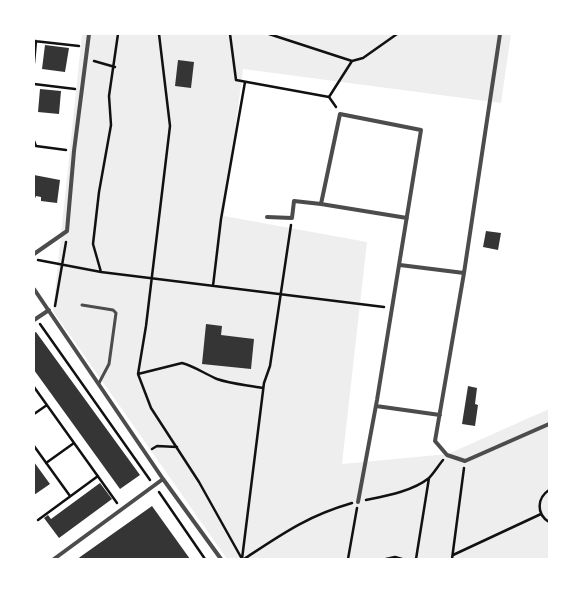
<!DOCTYPE html>
<style>
body{margin:0}
#map{position:relative;width:583px;height:593px;overflow:hidden;background:#fff;font-family:"Golos Text",sans-serif}
canvas{display:block}
.frame{position:absolute;inset:0;border:35px solid #fff;pointer-events:none}
</style>
<div id="map">
<canvas width="583" height="593"></canvas>
<div class="frame"></div>
</div>
<script>
const c = document.querySelector('canvas').getContext('2d');
c.lineJoin = 'round';
function paint(path, color) { c.fillStyle = color; c.fill(path, 'evenodd'); }
function trace(path, color, width, dash) { c.strokeStyle = color; c.lineWidth = width; c.lineCap = dash ? 'butt' : 'round'; c.setLineDash(dash || []); c.stroke(path); }
const green = new Path2D(`
 M 82,34 L 511,34 L 501,103 L 243,69 L 224,216 L 367,242 L 342,464 L 448,454 L 549,409 L 549,559 L 227,559 L 53,311 Z`);
const building = new Path2D(`
 M 45,45 L 69,48 L 65,72 L 42,69 Z
 M 178,60 L 194,62 L 191,88 L 175,86 Z
 M 40,89 L 61,91 L 59,114 L 38,112 Z
 M 34,175 L 60,180 L 57,203 L 41,201 L 41,197 L 36,196 L 34,201 Z
 M 486,231 L 501,233 L 498,250 L 483,247 Z
 M 206,324 L 222,326 L 221,335 L 254,339 L 251,369 L 202,364 Z
 M 36,332 L 140,475 L 120,489 L 34,370 L 34,333 Z
 M 468,386 L 477,388 L 475,404 L 478,405 L 475,426 L 462,424 Z
 M 34,462 L 50,484 L 34,495 Z
 M 100,483 L 112,499 L 59,538 L 44,518 L 48,515 L 51,519 Z
 M 152,506 L 190,559 L 78,559 L 80,557 Z`);
const path = new Path2D(`
 M 159,34 L 170,126 L 146,326 L 138,374 L 151,408 L 199,482 L 242,559
 M 230,34 L 236,80 L 329,97 L 336,107
 M 269,34 L 352,61 L 363,58 L 397,34
 M 34,41 L 79,46
 M 94,61 L 115,67
 M 34,63 L 36,41
 M 34,84 L 75,89
 M 329,97 L 352,61
 M 34,141 L 36,146 L 66,150
 M 38,260 L 101,272 L 384,307
 M 101,272 L 93,244 L 99,192 L 111,125 L 109,96 L 118,34
 M 213,286 L 221,219 L 245,82
 M 55,306 L 66,242
 M 40,324 L 150,480
 M 138,374 L 182,363 C 194,366 205,374 217,379 C 231,384 248,385 263,388
 M 34,387 L 117,503
 M 34,414 L 47,405
 M 34,446 L 70,496
 M 152,449 L 157,446 L 177,447
 M 46,463 L 74,443
 M 549,490 C 537,498 536,514 549,522
 M 159,492 L 205,559
 M 366,500 C 386,496 413,491 429,478 C 434,473 438,466 443,460
 M 38,520 L 98,476
 M 453,555 L 541,514
 M 242,559 L 264,383 L 270,366 L 291,225
 M 244,559 C 282,534 307,516 352,503
 M 348,559 L 357,508
 M 386,559 L 395,557 L 402,559
 M 416,559 L 429,478
 M 452,559 L 464,468`);
const service = new Path2D(`
 M 82,305 L 113,310 L 116,313 L 109,364 L 99,383`);
const minor = new Path2D(`
 M 500,34 L 464,273 L 435,441 L 447,455 L 465,461 L 549,424
 M 267,217 L 292,218 L 294,201 L 321,204
 M 34,254 L 67,231 L 74,151 L 89,34
 M 400,265 L 464,273
 M 34,289 L 163,479 L 221,559
 M 34,320 L 49,310
 M 376,406 L 440,415
 M 358,502 L 377,400 L 421,130 L 340,114 L 321,204 L 407,218
 M 54,559 L 163,479`);
paint(green, '#eee');
paint(building, '#353535');
trace(path, '#111', 2.5);
trace(service, '#4c4c4c', 3);
trace(minor, '#4c4c4c', 4);
</script>
